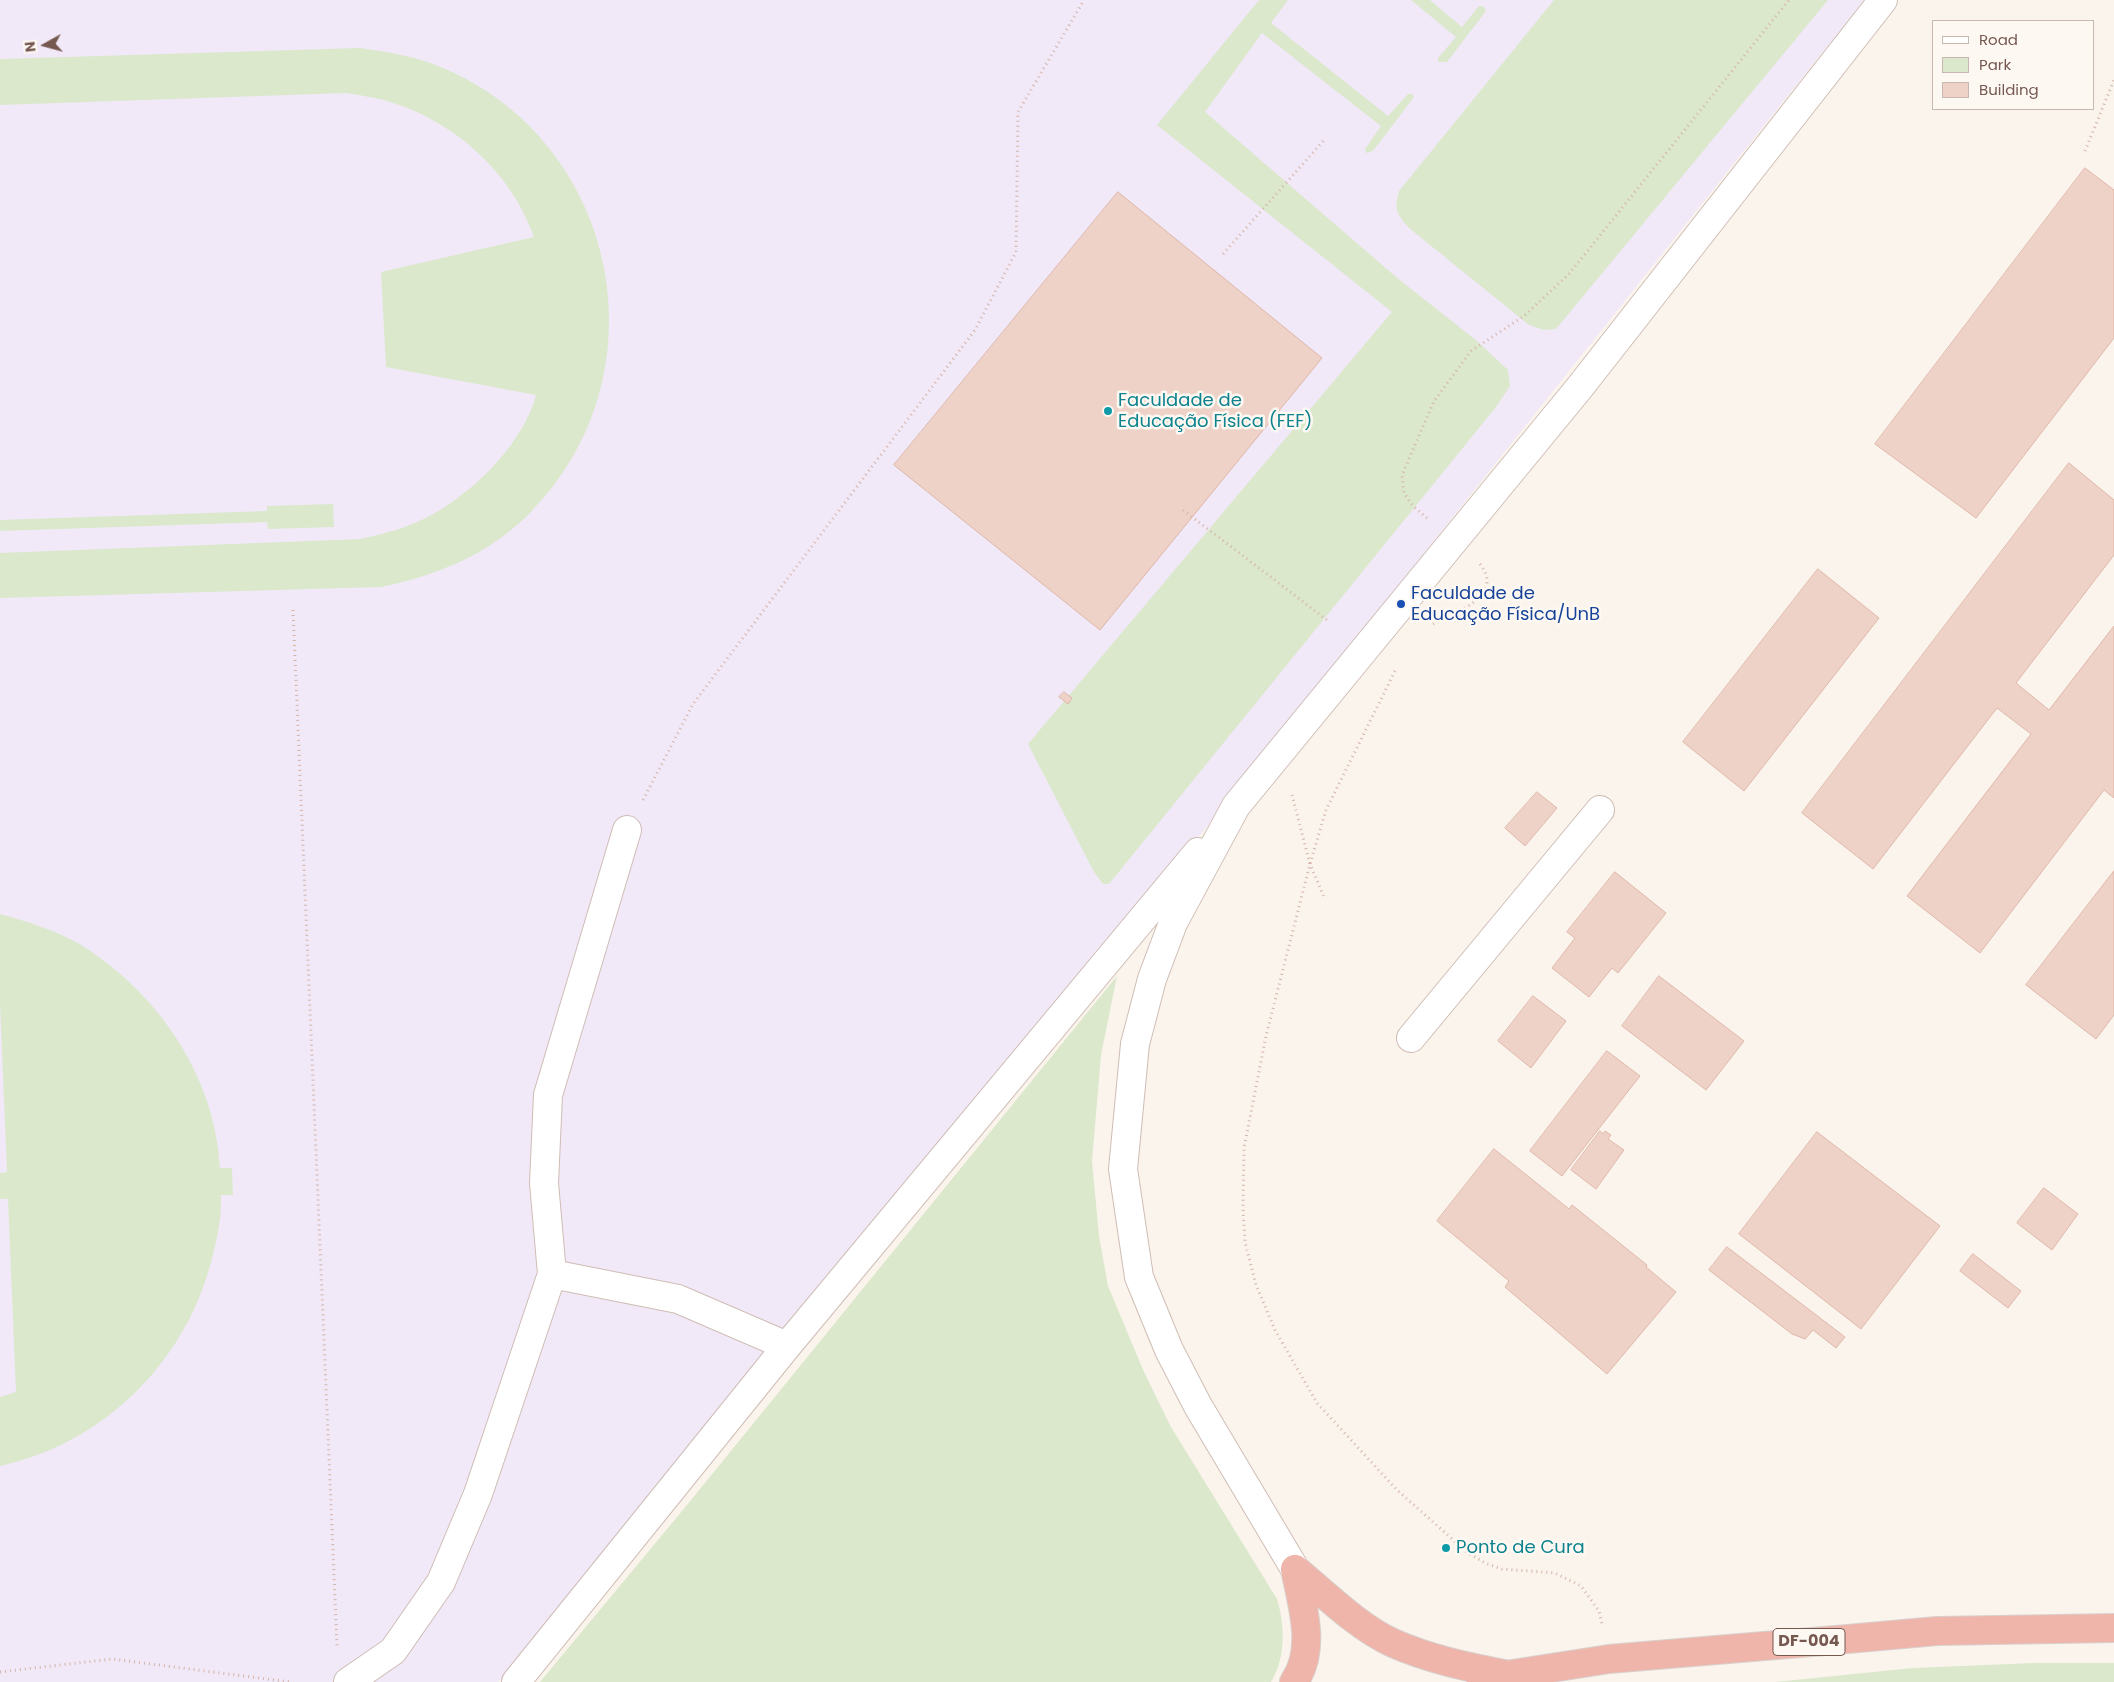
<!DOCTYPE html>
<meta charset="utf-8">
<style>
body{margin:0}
#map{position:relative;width:2114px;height:1682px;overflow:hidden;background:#fbf4ed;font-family:Poppins,sans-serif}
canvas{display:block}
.legend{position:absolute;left:1932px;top:20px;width:162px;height:90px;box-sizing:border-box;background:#fef8f3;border:1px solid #c7b8b2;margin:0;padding:6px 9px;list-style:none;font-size:15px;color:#755951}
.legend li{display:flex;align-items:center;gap:10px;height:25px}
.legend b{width:25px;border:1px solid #c7b8b2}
.north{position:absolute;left:20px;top:20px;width:50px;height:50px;-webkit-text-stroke:4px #fef8f3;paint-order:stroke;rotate:263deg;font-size:14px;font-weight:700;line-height:20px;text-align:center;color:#755951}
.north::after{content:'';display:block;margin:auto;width:18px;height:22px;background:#755951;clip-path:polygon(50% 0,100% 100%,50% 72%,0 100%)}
</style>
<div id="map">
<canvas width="2114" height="1682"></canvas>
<ul class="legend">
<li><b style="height:6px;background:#fff"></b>Road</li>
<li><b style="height:14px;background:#dbe8cc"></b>Park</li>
<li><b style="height:14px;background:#eed2c7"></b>Building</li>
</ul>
<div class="north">N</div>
</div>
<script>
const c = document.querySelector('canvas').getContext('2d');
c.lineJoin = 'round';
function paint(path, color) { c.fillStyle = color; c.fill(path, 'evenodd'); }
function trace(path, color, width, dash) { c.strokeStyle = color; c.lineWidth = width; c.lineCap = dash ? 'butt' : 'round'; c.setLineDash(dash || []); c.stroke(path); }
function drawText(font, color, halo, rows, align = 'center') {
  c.font = font + ' Poppins,sans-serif'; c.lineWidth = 5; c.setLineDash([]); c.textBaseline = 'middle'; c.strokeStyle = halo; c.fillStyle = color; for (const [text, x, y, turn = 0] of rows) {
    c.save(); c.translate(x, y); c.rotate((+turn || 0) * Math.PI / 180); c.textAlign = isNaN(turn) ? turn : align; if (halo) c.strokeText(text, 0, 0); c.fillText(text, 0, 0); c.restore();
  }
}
const education = new Path2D(`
 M 0,0 L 1864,0 L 658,1517 L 498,1682 L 0,1682 Z`);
const green = new Path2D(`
 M 1259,0 L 1288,0 L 1271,23 L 1388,116 L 1408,94 L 1412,94 L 1414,97 L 1373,151 L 1366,153 L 1365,149 L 1381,126 L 1262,33 L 1205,112 L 1396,277 L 1477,341 L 1508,370 L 1510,386 L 1496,407 L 1109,884 L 1103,884 L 1094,872 L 1028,744 L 1392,312 L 1157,125 Z
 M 1411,0 L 1430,0 L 1462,27 L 1479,6 L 1483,6 L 1486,11 L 1447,62 L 1438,62 L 1438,58 L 1456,37 Z
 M 1554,0 L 1828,0 L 1556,329 L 1544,330 L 1529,325 L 1409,228 C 1396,213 1394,210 1399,191 Z
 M 360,48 C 387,52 415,56 441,67 C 621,142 667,378 528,515 C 486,556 437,575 381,587 L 0,598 L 0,553 L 361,539 C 386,533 411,527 433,514 C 475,491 524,442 536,395 L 386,367 L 381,272 L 534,237 C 511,171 452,119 384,100 C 372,97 359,95 346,93 L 0,105 L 0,59 Z
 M 333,504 L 334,527 L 268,529 L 267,522 L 0,531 L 0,520 L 267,511 L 267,506 Z
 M 0,914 C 28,922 56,930 81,945 C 158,993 215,1076 220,1168 L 232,1168 L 233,1195 L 221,1195 C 222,1219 216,1244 210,1266 C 182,1366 101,1444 0,1466 L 0,1397 L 16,1392 L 8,1199 L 0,1199 L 0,1173 L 7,1172 L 0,1003 Z
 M 1117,976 L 1101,1055 L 1092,1161 L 1099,1236 L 1108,1286 L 1144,1372 L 1171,1427 L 1277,1599 C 1285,1625 1286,1658 1271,1682 L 540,1682 L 687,1505 Z
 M 2034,1663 L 2114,1663 L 2114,1682 L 1775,1682 L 1913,1668 Z`);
const building = new Path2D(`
 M 2085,168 L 2114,190 L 2114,338 L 1976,518 L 1875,444 Z
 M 1118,192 L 1322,358 L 1100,630 L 894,465 Z
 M 2069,463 L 2114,500 L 2114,555 L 2016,683 L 2049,710 L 2114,626 L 2114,798 L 2104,790 L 1980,953 L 1907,896 L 2031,734 L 1997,708 L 1873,869 L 1802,813 Z
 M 1818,569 L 1879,618 L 1744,791 L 1683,742 Z
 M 1064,692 L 1072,698 L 1068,704 L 1059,697 Z
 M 1537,792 L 1557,808 L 1525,846 L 1505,828 Z
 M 2114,871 L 2114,1015 L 2096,1039 L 2026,985 Z
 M 1615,872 L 1666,913 L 1618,973 L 1612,968 L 1589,997 L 1552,968 L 1575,938 L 1567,932 Z
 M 1659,976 L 1744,1041 L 1706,1090 L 1622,1026 Z
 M 1533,996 L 1566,1021 L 1531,1068 L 1498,1041 Z
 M 1607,1051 L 1640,1076 L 1562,1176 L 1530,1151 Z
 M 1600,1131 L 1603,1134 L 1605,1131 L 1611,1135 L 1608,1139 L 1624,1150 L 1596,1189 L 1571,1170 Z
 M 1817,1132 L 1940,1226 L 1861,1329 L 1739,1234 Z
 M 1494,1149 L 1569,1209 L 1572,1205 L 1647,1265 L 1646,1267 L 1676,1292 L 1607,1374 L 1505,1287 L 1509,1281 L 1437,1221 Z
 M 2044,1188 L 2078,1214 L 2052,1250 L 2017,1223 Z
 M 1727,1247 L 1845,1337 L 1836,1348 L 1813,1330 L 1805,1339 L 1792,1334 L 1709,1270 Z
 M 1973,1254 L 2021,1291 L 2008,1308 L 1960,1271 Z`);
const path = new Path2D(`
 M 2085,151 L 2114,80
 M 1223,254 L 1325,139
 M 1183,510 L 1327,620
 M 1427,518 L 1413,506 L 1404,493 L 1402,475 L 1434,401 L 1471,351 L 1524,316 L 1569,274 L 1789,0
 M 293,610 L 337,1646
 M 1433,624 C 1453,612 1506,598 1480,564
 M 1395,671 L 1326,810 L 1310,864 L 1266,1036 L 1244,1148 L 1243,1209 L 1245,1242 L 1256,1285 L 1275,1330 L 1317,1403 L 1397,1490 L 1468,1553 L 1485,1563 L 1502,1569 L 1555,1573 L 1581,1586 L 1599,1611 L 1602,1624
 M 1292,795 L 1310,864 L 1324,897
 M 643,800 L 693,704 L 975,330 L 1016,252 L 1018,112 L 1084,0
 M 0,1672 L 112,1659 L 290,1682`);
const minor = new Path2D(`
 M 1411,1038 L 1600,810
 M 552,1274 L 544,1183 L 548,1095 L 627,830
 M 1295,1569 L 1198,1406 L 1169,1350 L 1139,1277 L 1123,1169 L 1135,1044 L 1152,979 L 1173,923 L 1236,806 L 1580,387 L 1883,0
 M 348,1682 L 393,1651 L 441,1582 L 478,1494 L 552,1274 L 678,1299 L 787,1346
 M 516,1682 L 787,1346 L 1198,852`);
const highway = new Path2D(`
 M 1295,1569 C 1325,1594 1358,1627 1393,1643 C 1429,1659 1467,1667 1504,1674
 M 1294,1682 C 1317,1649 1302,1605 1295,1569
 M 1481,1682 L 1506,1675 L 1609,1659 L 1836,1640 L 1937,1631 L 2114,1628`);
const markers = [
 [1108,411,5,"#0f9aa8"],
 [1401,604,5,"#1a4fb4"],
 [1446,1548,5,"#0f9aa8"]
];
const shields = [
 [1809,1642,72]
];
const shieldNames = [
 ["DF-004",1809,1642]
];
const cultureNames = [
 ["Faculdade de",1118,401],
 ["Educação Física (FEF)",1118,422],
 ["Ponto de Cura",1456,1548]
];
const transitNames = [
 ["Faculdade de",1411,594],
 ["Educação Física/UnB",1411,615]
];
paint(education, '#f1e9f8');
paint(green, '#dbe8cc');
paint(building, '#eed2c7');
trace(building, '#dfb7a9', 1);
trace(minor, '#cfbdb5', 30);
trace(highway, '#d8d1ce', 30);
trace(path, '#d4b4a9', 3, [1, 4]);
trace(minor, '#fff', 28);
trace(highway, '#efb4aa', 28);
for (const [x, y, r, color] of markers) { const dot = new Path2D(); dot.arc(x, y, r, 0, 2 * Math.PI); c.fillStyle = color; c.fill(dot); trace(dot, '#fef8f3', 2); }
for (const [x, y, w] of shields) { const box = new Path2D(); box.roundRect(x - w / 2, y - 13.5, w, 27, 4); c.fillStyle = '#fef8f3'; c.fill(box); trace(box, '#755951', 1); }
drawText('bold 16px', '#755951', null, shieldNames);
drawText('18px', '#0d838f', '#fef8f3', cultureNames, 'left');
drawText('18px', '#164399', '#fef8f3', transitNames, 'left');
</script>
